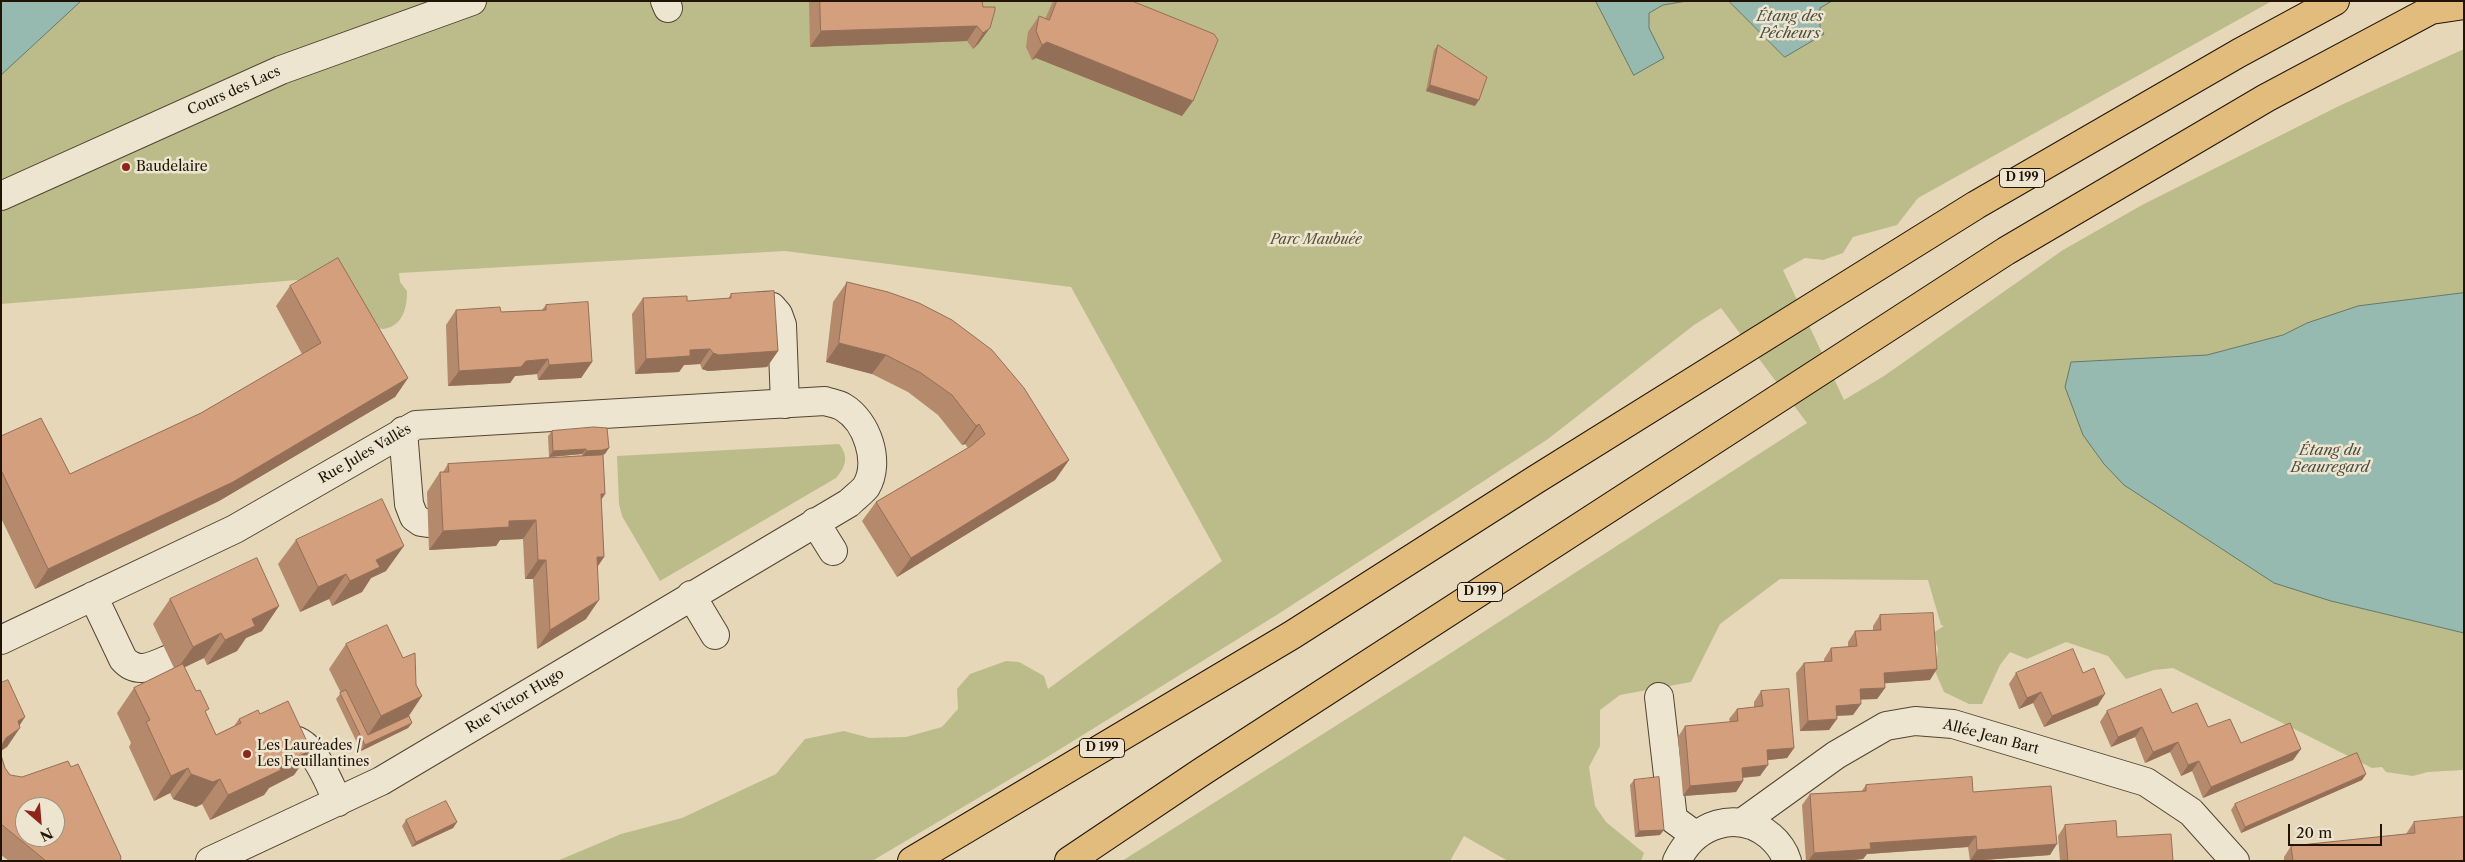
<!DOCTYPE html>
<meta charset="utf-8">
<style>
body{margin:0}
#map{position:relative;width:2465px;height:862px;overflow:hidden;background:#e5d7b8;font-family:"Libre Caslon Text",serif}
canvas{display:block}
.frame{position:absolute;inset:0;border:2px solid #211405;pointer-events:none}
.north{position:absolute;left:15px;top:797px;width:50px;height:50px;box-sizing:border-box;background:#eee5d1;border:1px solid #9c917f;border-radius:50%;rotate:153deg;font-size:14px;font-weight:700;line-height:20px;text-align:center;color:#211405}
.north::after{content:'';display:block;margin:auto;width:18px;height:22px;background:#8f2418;clip-path:polygon(50% 0,100% 100%,50% 72%,0 100%)}
.scale{position:absolute;left:2288px;top:824px;width:94px;height:22px;box-sizing:border-box;border:2px solid #211405;border-top:0;padding-left:6px;font-size:15px;line-height:18px;white-space:nowrap;color:#211405;-webkit-text-stroke:4px #eee5d1;paint-order:stroke}
</style>
<div id="map">
<canvas width="2465" height="862"></canvas>
<div class="frame"></div>
<div class="north">N</div>
<div class="scale">20 m</div>
</div>
<script>
const c = document.querySelector('canvas').getContext('2d');
c.lineJoin = 'round';
function paint(path, color) { c.fillStyle = color; c.fill(path, 'evenodd'); }
function trace(path, color, width, dash) { c.strokeStyle = color; c.lineWidth = width; c.lineCap = dash ? 'butt' : 'round'; c.setLineDash(dash || []); c.stroke(path); }
function drawText(font, color, halo, rows, align = 'center') {
  c.font = font + ' "Libre Caslon Text",serif'; c.lineWidth = 5; c.setLineDash([]); c.textBaseline = 'middle'; c.strokeStyle = halo; c.fillStyle = color; for (const [text, x, y, turn = 0] of rows) {
    c.save(); c.translate(x, y); c.rotate((+turn || 0) * Math.PI / 180); c.textAlign = isNaN(turn) ? turn : align; if (halo) c.strokeText(text, 0, 0); c.fillText(text, 0, 0); c.restore();
  }
}
const green = new Path2D(`
 M 1,1 L 2272,1 L 1918,198 L 1897,225 L 1853,237 L 1843,253 L 1823,260 L 1805,258 L 1783,270 L 1844,400 L 1884,376 L 2063,250 L 2142,205 L 2339,106 L 2464,49 L 2464,770 L 2428,772 L 2413,776 L 2386,772 L 2382,767 L 2372,768 L 2173,668 L 2154,670 L 2126,679 L 2108,656 L 2066,642 L 2027,659 L 2010,652 L 2000,665 L 1982,704 L 1969,704 L 1944,692 L 1935,671 L 1938,649 L 1933,633 L 1944,626 L 1941,625 L 1928,580 L 1780,579 L 1720,624 L 1691,682 L 1620,695 L 1600,710 L 1600,746 L 1589,767 L 1595,806 L 1606,822 L 1644,853 L 1641,861 L 1508,861 L 1464,836 L 1450,861 L 1122,861 L 1443,658 L 1807,423 L 1721,308 L 1694,325 L 1548,439 L 1453,501 L 1275,616 L 1044,759 L 872,861 L 557,861 L 621,834 L 682,818 L 776,774 L 805,739 L 844,731 L 870,738 L 906,737 L 942,727 L 958,709 L 957,689 L 970,674 L 1006,661 L 1019,662 L 1044,676 L 1048,689 L 1222,561 L 1071,287 L 785,251 L 399,273 L 400,282 L 407,291 C 407,307 404,325 384,329 C 379,329 370,326 364,325 L 335,277 L 1,304 Z
 M 839,444 C 849,456 846,467 836,478 L 660,581 L 622,516 L 619,504 L 617,456 Z`);
const water = new Path2D(`
 M 1,1 L 81,1 L 1,75 Z
 M 1596,1 L 1687,1 L 1663,5 L 1649,13 L 1649,28 L 1664,58 L 1634,75 Z
 M 1729,1 L 1832,1 L 1820,8 L 1820,27 L 1824,34 L 1785,57 Z
 M 2464,293 L 2464,633 L 2331,601 L 2274,583 L 2124,485 L 2104,464 L 2083,435 L 2065,387 L 2071,362 L 2207,355 L 2283,335 L 2307,323 L 2358,306 Z`);
const minor = new Path2D(`
 M 665,1 L 668,8
 M 1,196 L 281,70 L 472,1
 M 763,306 L 772,307 L 778,314 L 782,325 L 785,404
 M 403,431 L 409,504 L 414,517 L 421,522 L 428,523
 M 815,522 L 833,551
 M 691,595 L 715,635
 M 93,596 L 123,659 C 137,675 153,666 169,659
 M 1,640 L 235,529 L 416,425 L 825,401 C 831,403 838,404 843,407 C 867,421 881,462 866,487 C 862,492 854,498 849,503 L 381,781 L 210,861
 M 1659,697 L 1673,819 L 1695,835
 M 279,741 C 310,728 328,782 338,802
 M 1743,822 L 1836,755 L 1886,726 L 1915,721 L 1953,724 L 2146,782 L 2191,812 L 2235,861
 M 1677,861 C 1694,824 1737,809 1770,836 C 1777,842 1784,851 1787,861`);
const highway = new Path2D(`
 M 912,861 L 1292,635 L 1535,480 L 1976,205 L 2239,53 L 2335,1
 M 1069,861 L 1203,771 L 2006,251 L 2266,98 L 2431,10 L 2464,5`);
const wall = new Path2D(`
 M 809,1 L 982,1 L 983,7 L 995,10 L 979,43 L 973,49 L 967,41 L 810,47 Z
 M 1053,1 L 1132,1 L 1193,101 L 1182,116 L 1036,58 L 1032,60 L 1026,47 L 1028,32 L 1039,16 L 1045,19 Z
 M 1438,45 L 1475,106 L 1426,91 L 1434,50 Z
 M 847,282 L 1069,460 L 1055,480 L 897,577 L 862,521 L 876,502 L 968,448 L 965,444 L 962,445 L 938,415 L 908,392 L 872,374 L 826,362 L 833,302 Z
 M 290,286 L 408,378 L 395,397 L 219,501 L 35,589 L 1,518 L 1,436 L 70,474 L 201,413 L 302,354 L 276,306 Z
 M 731,294 L 778,351 L 767,367 L 708,371 L 702,369 L 700,364 L 684,365 L 679,372 L 635,374 L 632,314 L 643,298 L 687,301 L 728,299 Z
 M 546,305 L 592,362 L 581,378 L 538,380 L 537,374 L 515,376 L 510,383 L 448,386 L 446,325 L 456,310 L 501,312 L 542,310 Z
 M 552,431 L 605,454 L 601,455 L 605,494 L 601,500 L 604,557 L 598,566 L 586,619 L 537,649 L 533,579 L 525,579 L 523,539 L 500,540 L 496,546 L 429,550 L 427,492 L 440,472 L 443,472 L 448,464 L 582,456 L 582,454 L 549,457 L 548,436 Z
 M 296,540 L 386,571 L 371,578 L 362,592 L 332,606 L 329,599 L 300,612 L 278,564 Z
 M 170,599 L 279,606 L 262,631 L 246,638 L 237,651 L 207,665 L 204,658 L 184,667 L 216,735 L 234,726 L 239,719 L 260,714 L 311,750 L 294,775 L 269,788 L 264,795 L 210,820 L 202,804 L 196,807 L 173,799 L 170,793 L 154,801 L 129,747 L 131,743 L 117,713 L 134,688 L 174,668 L 153,624 Z
 M 1880,615 L 1930,680 L 1885,683 L 1885,688 L 1877,699 L 1860,699 L 1853,715 L 1837,716 L 1829,730 L 1800,731 L 1796,673 L 1804,663 L 1824,662 L 1824,659 L 1831,648 L 1848,647 L 1848,642 L 1855,631 L 1873,630 L 1873,626 Z
 M 346,644 L 403,658 L 422,696 L 409,716 L 412,723 L 408,728 L 361,751 L 336,699 L 341,693 L 329,669 Z
 M 2016,673 L 2083,673 L 2098,705 L 2044,727 L 2033,703 L 2019,709 L 2009,684 Z
 M 1761,691 L 1794,748 L 1787,758 L 1768,760 L 1760,776 L 1743,778 L 1743,781 L 1736,792 L 1683,796 L 1678,737 L 1685,726 L 1730,722 L 1729,719 L 1737,709 L 1754,707 L 1754,702 Z
 M 2107,711 L 2172,713 L 2208,727 L 2241,743 L 2301,749 L 2293,760 L 2203,798 L 2192,771 L 2181,776 L 2170,752 L 2145,763 L 2135,737 L 2111,747 L 2100,722 Z
 M 1,755 L 5,768 L 10,775 L 120,861 L 9,861 L 1,855 Z
 M 2366,774 L 2362,780 L 2241,833 L 2231,810 L 2235,804 Z
 M 1634,780 L 1660,835 L 1635,837 L 1630,785 Z
 M 1866,785 L 1973,792 L 2050,855 L 1970,861 L 1968,847 L 1867,854 L 1863,859 L 1844,861 L 1806,861 L 1802,805 L 1810,794 L 1861,792 Z
 M 406,820 L 457,822 L 453,828 L 412,847 L 402,826 Z
 M 2414,822 L 2464,861 L 2284,861 L 2284,857 L 2291,846 L 2406,834 Z
 M 2065,825 L 2117,837 L 2173,861 L 2060,861 L 2058,836 Z`);
const shadedWall = new Path2D(`
 M 977,26 L 967,41 L 810,47 L 821,31 Z
 M 990,28 L 979,43 L 973,49 L 983,33 Z
 M 1047,42 L 1193,101 L 1182,116 L 1036,58 L 1032,60 L 1042,45 Z
 M 1430,85 L 1479,100 L 1475,106 L 1426,91 Z
 M 839,343 L 886,355 L 872,374 L 826,362 Z
 M 710,349 L 700,364 L 684,365 L 679,372 L 635,374 L 646,359 L 690,350 Z
 M 778,351 L 767,367 L 708,371 L 702,369 L 713,353 Z
 M 548,359 L 537,374 L 515,376 L 510,383 L 448,386 L 459,371 L 526,361 Z
 M 592,362 L 581,378 L 538,380 L 549,365 Z
 M 408,378 L 395,397 L 219,501 L 35,589 L 48,569 Z
 M 979,424 L 965,444 L 962,445 L 976,426 Z
 M 609,448 L 605,454 L 600,456 L 582,457 L 586,451 Z
 M 586,449 L 582,454 L 549,457 L 553,451 Z
 M 1069,460 L 1055,480 L 897,577 L 911,558 Z
 M 601,494 L 605,494 L 592,514 Z
 M 536,520 L 523,539 L 500,540 L 496,546 L 429,550 L 443,531 L 509,521 Z
 M 404,546 L 386,571 L 371,578 L 362,592 L 332,606 L 350,581 L 376,560 Z
 M 597,557 L 604,557 L 591,576 Z
 M 538,560 L 546,560 L 533,579 L 525,579 Z
 M 346,574 L 329,599 L 300,612 L 318,587 Z
 M 599,600 L 586,619 L 537,649 L 550,630 Z
 M 279,606 L 262,631 L 246,638 L 237,651 L 207,665 L 225,640 L 252,619 Z
 M 221,633 L 204,658 L 175,672 L 193,647 Z
 M 1937,669 L 1930,680 L 1876,684 L 1884,673 Z
 M 1885,688 L 1877,699 L 1852,700 L 1860,689 Z
 M 2041,692 L 2033,703 L 2019,709 L 2027,698 Z
 M 2105,694 L 2098,705 L 2044,727 L 2052,716 Z
 M 422,696 L 405,721 L 364,741 L 381,716 Z
 M 1861,704 L 1853,715 L 1828,716 L 1836,706 Z
 M 25,717 L 16,731 L 20,728 L 7,747 L 1,751 L 1,745 L 18,721 Z
 M 1837,719 L 1829,730 L 1800,731 L 1808,721 Z
 M 412,723 L 408,728 L 361,751 L 365,745 Z
 M 2142,727 L 2135,737 L 2111,747 L 2118,737 Z
 M 2178,742 L 2170,752 L 2145,763 L 2153,752 Z
 M 1794,748 L 1787,758 L 1760,761 L 1767,750 Z
 M 2301,749 L 2293,760 L 2203,798 L 2211,787 Z
 M 311,750 L 294,775 L 269,788 L 264,795 L 210,820 L 228,795 L 279,766 Z
 M 2199,761 L 2192,771 L 2181,776 L 2188,765 Z
 M 1768,765 L 1760,776 L 1735,778 L 1742,768 Z
 M 188,768 L 170,793 L 154,801 L 171,776 Z
 M 191,774 L 220,779 L 202,804 L 196,807 L 173,799 Z
 M 2366,774 L 2362,780 L 2241,833 L 2245,827 Z
 M 1743,781 L 1736,792 L 1683,796 L 1690,786 Z
 M 457,822 L 453,828 L 412,847 L 416,842 Z
 M 1664,830 L 1660,835 L 1635,837 L 1639,831 Z
 M 1976,836 L 1968,847 L 1867,854 L 1863,859 L 1844,861 L 1808,861 L 1814,853 L 1870,843 Z
 M 2057,844 L 2050,855 L 1970,861 L 1977,850 Z`);
const building = new Path2D(`
 M 820,1 L 982,1 L 983,7 L 995,7 L 995,10 L 990,28 L 983,33 L 977,26 L 821,31 Z
 M 1057,1 L 1132,1 L 1214,34 L 1218,40 L 1193,101 L 1047,42 L 1042,45 L 1036,31 L 1039,16 L 1049,20 Z
 M 1438,45 L 1487,77 L 1479,100 L 1430,85 Z
 M 338,258 L 408,378 L 233,482 L 48,569 L 1,470 L 1,436 L 41,418 L 70,474 L 201,413 L 321,343 L 290,286 Z
 M 847,282 L 888,292 L 919,303 L 952,320 L 992,350 L 1024,388 L 1069,460 L 911,558 L 876,502 L 971,446 L 985,434 L 979,424 L 976,426 L 952,395 L 921,373 L 886,355 L 839,343 Z
 M 774,291 L 778,351 L 719,355 L 713,353 L 710,349 L 690,350 L 690,356 L 646,359 L 643,298 L 687,296 L 687,301 L 731,298 L 731,294 Z
 M 588,302 L 592,362 L 549,365 L 548,359 L 526,361 L 521,367 L 459,371 L 456,310 L 500,307 L 501,312 L 546,310 L 546,305 Z
 M 594,427 L 607,428 L 609,448 L 603,450 L 586,451 L 586,449 L 553,451 L 552,431 Z
 M 603,455 L 605,494 L 601,494 L 604,557 L 597,557 L 599,600 L 550,630 L 546,560 L 538,560 L 536,520 L 509,521 L 509,527 L 443,531 L 440,472 L 449,472 L 448,464 Z
 M 382,499 L 404,546 L 376,560 L 380,567 L 350,581 L 346,574 L 318,587 L 296,540 Z
 M 257,558 L 279,606 L 252,619 L 255,626 L 225,640 L 221,633 L 193,647 L 170,599 Z
 M 1933,613 L 1937,669 L 1884,673 L 1885,688 L 1860,689 L 1861,704 L 1836,706 L 1837,719 L 1808,721 L 1804,663 L 1832,661 L 1831,648 L 1857,646 L 1855,631 L 1881,630 L 1880,615 Z
 M 387,625 L 403,658 L 415,653 L 416,685 L 422,696 L 381,716 L 346,644 Z
 M 2073,649 L 2083,673 L 2094,668 L 2105,694 L 2052,716 L 2041,692 L 2027,698 L 2016,673 Z
 M 183,664 L 196,691 L 200,690 L 209,709 L 205,711 L 216,735 L 241,723 L 239,719 L 258,710 L 260,714 L 288,701 L 311,750 L 279,766 L 281,770 L 228,795 L 220,779 L 213,782 L 191,774 L 188,768 L 171,776 L 146,722 L 150,720 L 134,688 Z
 M 8,680 L 25,717 L 18,721 L 20,728 L 6,738 L 3,743 L 1,751 L 1,683 Z
 M 1789,689 L 1794,748 L 1767,750 L 1768,765 L 1742,768 L 1743,781 L 1690,786 L 1685,726 L 1738,721 L 1737,709 L 1763,706 L 1761,691 Z
 M 2161,689 L 2172,713 L 2197,703 L 2208,727 L 2230,719 L 2241,743 L 2290,723 L 2301,749 L 2211,787 L 2199,761 L 2188,765 L 2178,742 L 2153,752 L 2142,727 L 2118,737 L 2107,711 Z
 M 346,690 L 368,735 L 409,716 L 412,723 L 365,745 L 340,693 Z
 M 2357,753 L 2366,774 L 2245,827 L 2235,804 Z
 M 1,755 L 5,768 L 10,775 L 22,777 L 68,761 L 71,767 L 78,764 L 121,857 L 120,861 L 46,861 L 1,824 L 1,819 L 2,817 L 1,817 ZM 25,807 L 55,807 L 55,837 L 25,837 Z
 M 1659,777 L 1664,830 L 1639,831 L 1634,780 Z
 M 1972,777 L 1973,792 L 2051,786 L 2057,844 L 1977,850 L 1976,836 L 1870,843 L 1871,849 L 1814,853 L 1810,794 L 1866,791 L 1866,785 Z
 M 446,801 L 457,822 L 416,842 L 406,820 Z
 M 2464,817 L 2464,861 L 2293,861 L 2291,846 L 2415,833 L 2414,822 Z
 M 2116,821 L 2117,837 L 2171,834 L 2173,861 L 2068,861 L 2065,825 Z`);
const markers = [
 [126,167,5,"#8f2418"],
 [247,754,5,"#8f2418"]
];
const shields = [
 [2022,178,45],
 [1480,592,45],
 [1102,748,45]
];
const shieldNames = [
 ["D 199",2022,178],
 ["D 199",1480,592],
 ["D 199",1102,748]
];
const streetNames = [
 ["Cours des Lacs",234,91,-24],
 ["Rue Jules Vallès",365,454,-30],
 ["Rue Victor Hugo",515,701,-31],
 ["Allée Jean Bart",1991,737,15]
];
const poiNames = [
 ["Baudelaire",136,167],
 ["Les Lauréades /",257,746],
 ["Les Feuillantines",257,762]
];
const parkNames = [
 ["Parc Maubuée",1316,240]
];
const waterNames = [
 ["Étang des",1790,17],
 ["Pêcheurs",1790,34],
 ["Étang du",2330,451],
 ["Beauregard",2330,468]
];
paint(green, '#bcbc8a');
paint(water, '#96baaf');
trace(water, '#67786b', 1);
trace(minor, '#524532', 30);
trace(highway, '#211405', 30);
trace(minor, '#eee5d1', 28);
trace(highway, '#e2bc7c', 28);
paint(wall, '#b5896b');
paint(shadedWall, '#946f57');
paint(building, '#d39f7c');
trace(building, '#946f57', 1);
for (const [x, y, r, color] of markers) { const dot = new Path2D(); dot.arc(x, y, r, 0, 2 * Math.PI); c.fillStyle = color; c.fill(dot); trace(dot, '#eee5d1', 2); }
for (const [x, y, w] of shields) { const box = new Path2D(); box.roundRect(x - w / 2, y - 9.5, w, 19, 4); c.fillStyle = '#eee5d1'; c.fill(box); trace(box, '#211405', 1); }
drawText('bold 12px', '#211405', null, shieldNames);
drawText('14px', '#211405', '#eee5d1', streetNames);
drawText('14px', '#211405', '#eee5d1', poiNames, 'left');
drawText('italic 14px', '#574f34', '#eee5d1', parkNames);
drawText('italic 15px', '#4a4e40', '#eee5d1', waterNames);
</script>
